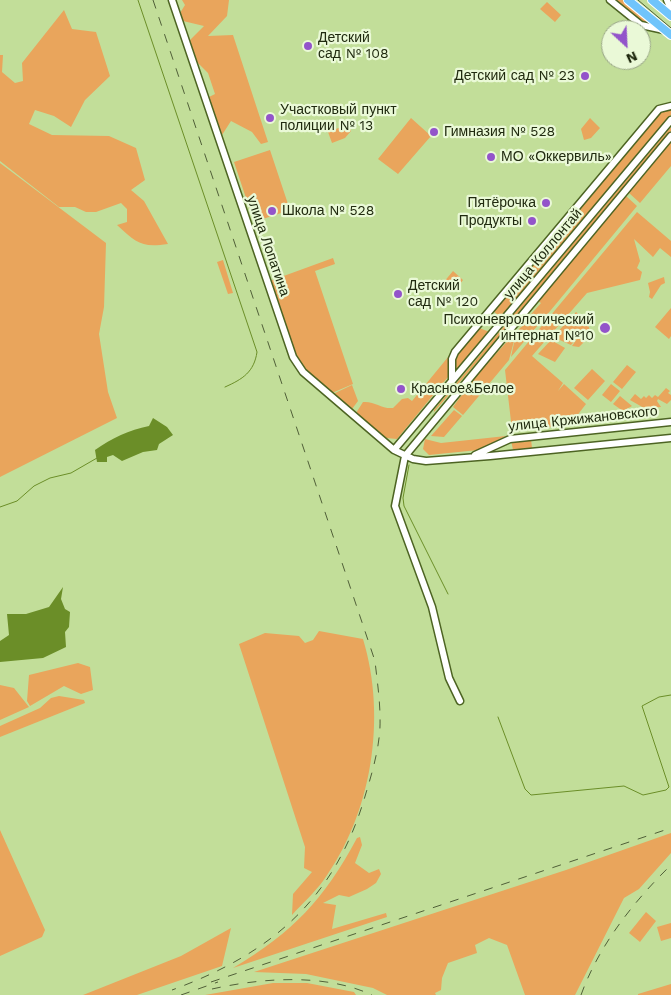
<!DOCTYPE html>
<meta charset="utf-8">
<style>
body{margin:0}
#map{position:relative;width:671px;height:995px;overflow:hidden;background:#c2de99;font-family:"Work Sans",sans-serif}
canvas{display:block}
.north{position:absolute;left:601px;top:20px;width:50px;height:50px;box-sizing:border-box;background:#eaf9d7;border:1px solid #99a687;border-radius:50%;rotate:155deg;font-size:14px;font-weight:700;line-height:20px;text-align:center;color:#202a0f}
.north::after{content:'';display:block;margin:auto;width:18px;height:22px;background:#9354ca;clip-path:polygon(50% 0,100% 100%,50% 72%,0 100%)}
</style>
<div id="map">
<canvas width="671" height="995"></canvas>
<div class="north">N</div>
</div>
<script>
const c = document.querySelector('canvas').getContext('2d');
c.lineJoin = 'round';
function paint(path, color) { c.fillStyle = color; c.fill(path, 'evenodd'); }
function trace(path, color, width, dash) { c.strokeStyle = color; c.lineWidth = width; c.lineCap = dash ? 'butt' : 'round'; c.setLineDash(dash || []); c.stroke(path); }
function drawText(font, color, halo, rows, align = 'center') {
  c.font = font + ' "Work Sans",sans-serif'; c.lineWidth = 4.5; c.setLineDash([]); c.textBaseline = 'middle'; c.strokeStyle = halo; c.fillStyle = color; for (const [text, x, y, turn = 0] of rows) {
    c.save(); c.translate(x, y); c.rotate((+turn || 0) * Math.PI / 180); c.textAlign = isNaN(turn) ? turn : align; if (halo) c.strokeText(text, 0, 0); c.fillText(text, 0, 0); c.restore();
  }
}
const green = new Path2D(`
 M 182,0 L 229,0 L 227,16 L 208,36 L 233,35 L 268,142 L 261,144 L 252,132 L 231,121 L 222,135 L 209,97 L 215,94 L 208,73 L 196,61 L 189,41 L 204,26 L 183,21 L 180,13 L 185,5 Z
 M 615,0 L 623,0 L 649,23 L 641,22 Z
 M 547,2 L 561,15 L 555,22 L 540,9 Z
 M 64,10 L 72,29 L 96,32 L 110,76 L 85,100 L 71,127 L 54,116 L 35,110 L 29,124 L 52,135 L 109,136 L 136,148 L 145,180 L 131,190 L 144,201 L 168,244 C 141,248 137,243 117,225 L 127,222 L 127,209 L 121,203 L 96,212 L 86,212 L 75,207 L 59,207 L 0,161 L 0,55 L 3,55 L 2,72 L 15,83 L 23,81 L 22,63 Z
 M 671,107 L 671,115 L 502,318 L 493,311 L 663,108 Z
 M 411,118 L 431,136 L 398,174 L 378,159 Z
 M 590,118 L 600,128 L 591,138 L 584,140 L 581,129 Z
 M 349,124 L 351,131 L 345,138 L 332,143 L 328,132 Z
 M 671,127 L 671,131 L 509,324 L 507,322 Z
 M 671,142 L 671,166 L 640,203 L 629,193 Z
 M 270,150 L 290,210 L 254,222 L 234,162 Z
 M 0,163 L 106,243 L 104,307 L 99,334 L 108,392 L 117,418 L 0,477 Z
 M 626,196 L 637,206 L 546,316 L 525,321 L 541,303 L 538,301 Z
 M 637,212 L 671,241 L 671,257 L 660,248 L 653,257 L 634,239 L 640,261 L 637,268 L 642,272 L 640,280 L 587,293 L 532,356 L 563,383 L 558,391 L 564,384 L 586,404 L 576,417 L 577,425 L 512,430 L 505,370 Z
 M 333,258 L 335,264 L 315,271 L 353,384 L 332,393 L 298,362 L 270,281 Z
 M 223,260 L 233,293 L 228,294 L 217,262 Z
 M 453,271 L 463,280 L 454,292 L 443,283 Z
 M 664,277 L 665,283 L 661,285 L 652,299 L 649,297 L 650,292 L 648,283 Z
 M 671,308 L 671,336 L 669,339 L 655,327 Z
 M 576,312 L 586,321 L 592,334 L 579,347 L 572,346 L 579,336 L 571,345 L 553,337 Z
 M 544,318 L 511,357 C 518,329 513,326 544,318 Z
 M 506,324 L 508,326 L 434,412 L 434,410 Z
 M 479,328 L 490,332 L 456,371 L 456,356 Z
 M 513,335 L 515,337 L 509,360 L 463,415 L 453,407 L 474,378 Z
 M 551,340 L 565,348 L 555,362 L 538,354 Z
 M 453,351 L 448,377 L 397,439 L 386,438 L 356,413 L 363,402 C 375,401 381,409 393,408 L 402,399 L 408,398 L 412,401 Z
 M 627,365 L 636,372 L 622,389 L 613,382 Z
 M 592,369 L 605,381 L 588,400 L 574,388 Z
 M 611,384 L 620,391 L 611,402 L 602,395 Z
 M 352,385 L 358,401 L 352,409 L 333,394 Z
 M 666,388 L 670,391 L 668,393 L 671,395 L 671,400 L 667,404 L 658,399 L 657,401 L 661,407 L 644,408 L 630,400 L 635,394 L 641,399 L 644,396 L 646,398 L 649,395 L 652,398 L 655,395 L 658,397 Z
 M 620,396 L 632,406 L 623,411 L 613,404 Z
 M 454,410 L 462,416 L 444,437 L 431,436 Z
 M 506,436 L 478,450 L 429,455 L 423,449 L 425,439 L 441,443 Z
 M 531,439 L 532,448 L 513,450 L 511,440 Z
 M 319,631 L 363,639 C 387,718 372,814 323,881 C 314,893 302,904 292,915 L 293,894 L 312,872 L 304,868 L 305,847 L 239,644 L 265,633 L 299,636 L 305,643 L 313,640 Z
 M 78,663 L 90,667 L 93,690 L 81,694 L 64,686 L 30,706 L 27,701 L 29,675 Z
 M 0,685 L 14,688 L 29,707 L 0,720 Z
 M 59,696 L 84,700 L 85,703 L 0,737 L 0,726 L 40,708 L 51,698 Z
 M 0,830 L 45,930 L 42,937 L 0,956 Z
 M 671,833 L 671,853 L 639,889 L 624,898 L 575,995 L 525,995 L 507,945 L 489,938 L 475,945 L 477,953 L 448,963 L 442,978 L 441,990 L 435,993 L 436,995 L 387,995 L 373,988 L 306,974 L 254,972 L 566,870 Z
 M 360,837 L 362,845 L 355,863 L 369,873 L 379,869 L 381,874 L 376,883 L 367,889 L 349,897 L 339,895 L 323,903 L 336,905 L 332,929 L 386,913 L 387,917 L 233,968 C 294,931 323,901 357,838 Z
 M 646,912 L 656,921 L 640,942 L 629,933 Z
 M 671,923 L 671,938 L 661,941 L 657,927 Z
 M 231,928 L 222,966 L 137,995 L 83,995 L 181,956 Z
 M 273,983 L 307,983 L 354,992 L 356,995 L 205,995 Z
 M 671,984 L 671,995 L 638,995 L 638,994 Z`);
const water = new Path2D(`
 M 153,418 L 167,427 L 173,435 L 159,444 L 157,450 L 143,452 L 122,461 L 113,455 L 107,457 L 107,462 L 97,462 L 95,450 C 112,438 129,430 149,426 Z
 M 63,587 L 61,599 L 65,609 L 70,612 L 69,627 L 65,632 L 66,647 L 43,658 L 0,662 L 0,641 L 9,635 L 7,614 L 26,614 L 49,607 Z`);
const stream = new Path2D(`
 M 138,0 L 257,352 C 254,372 243,379 225,387
 M 409,465 L 403,498 L 404,506 L 448,594
 M 0,507 L 17,501 L 34,486 L 50,478 L 71,473 L 97,458
 M 498,717 L 525,789 L 531,795 L 624,786 L 643,795 L 666,790 L 669,787 L 642,706 L 659,697 L 671,695`);
const minor = new Path2D(`
 M 172,0 L 293,357 L 303,372 L 394,450 L 413,459 L 426,461 L 490,456 L 671,438
 M 610,0 L 641,25 L 664,30
 M 667,0 L 671,10
 M 452,381 L 452,359 L 455,352 L 659,109 L 671,106
 M 394,450 L 671,120
 M 475,455 L 510,439 L 671,422
 M 405,456 L 671,136
 M 405,456 L 395,506 L 432,607 L 449,678 L 460,701`);
const major = new Path2D(`
 M 628,0 L 671,35
 M 652,0 L 671,16`);
const tram = new Path2D(`
 M 638,0 L 671,28`);
const rail = new Path2D(`
 M 153,0 L 375,661 C 377,680 380,699 380,718 C 381,742 373,770 366,793 C 336,898 273,953 172,990
 M 211,982 L 671,828
 M 212,989 C 261,978 325,973 372,995
 M 181,995 L 218,982
 M 581,995 C 599,945 634,901 671,865`);
const markers = [
 [308,46,5,"#9354ca"],
 [585,76,5,"#9354ca"],
 [270,118,5,"#9354ca"],
 [434,132,5,"#9354ca"],
 [491,157,5,"#9354ca"],
 [546,203,5,"#9354ca"],
 [272,211,5,"#9354ca"],
 [532,221,5,"#9354ca"],
 [398,294,5,"#9354ca"],
 [605,328,6,"#9354ca"],
 [401,389,5,"#9354ca"]
];
const poiNames = [
 ["Детский",318,38],
 ["сад № 108",318,54],
 ["Детский сад № 23",575,76,"right"],
 ["Участковый пункт",280,110],
 ["полиции № 13",280,126],
 ["Гимназия № 528",444,132],
 ["МО «Оккервиль»",501,157],
 ["Пятёрочка",536,203,"right"],
 ["Школа № 528",282,211],
 ["Продукты",522,221,"right"],
 ["Детский",408,286],
 ["сад № 120",408,302],
 ["Психоневрологический",594,320,"right"],
 ["интернат №10",594,336,"right"],
 ["Красное&Белое",411,389]
];
const streetNames = [
 ["улица Лопатина",268,246,71],
 ["улица Коллонтай",543,254,-50],
 ["улица Кржижановского",583,419,-6]
];
paint(green, '#e9a55c');
paint(water, '#6b8e28');
trace(stream, '#6b8e28', 1);
trace(minor, '#4d6423', 9);
trace(major, '#fff', 10);
trace(minor, '#fff', 6);
trace(major, '#70c4fb', 8);
trace(tram, '#505f38', 1);
trace(rail, '#505f38', 1, [9, 9]);
for (const [x, y, r, color] of markers) { const dot = new Path2D(); dot.arc(x, y, r, 0, 2 * Math.PI); c.fillStyle = color; c.fill(dot); trace(dot, '#eaf9d7', 2); }
drawText('14px', '#202a0f', '#eaf9d7', poiNames, 'left');
drawText('14px', '#202a0f', '#eaf9d7', streetNames);
</script>
